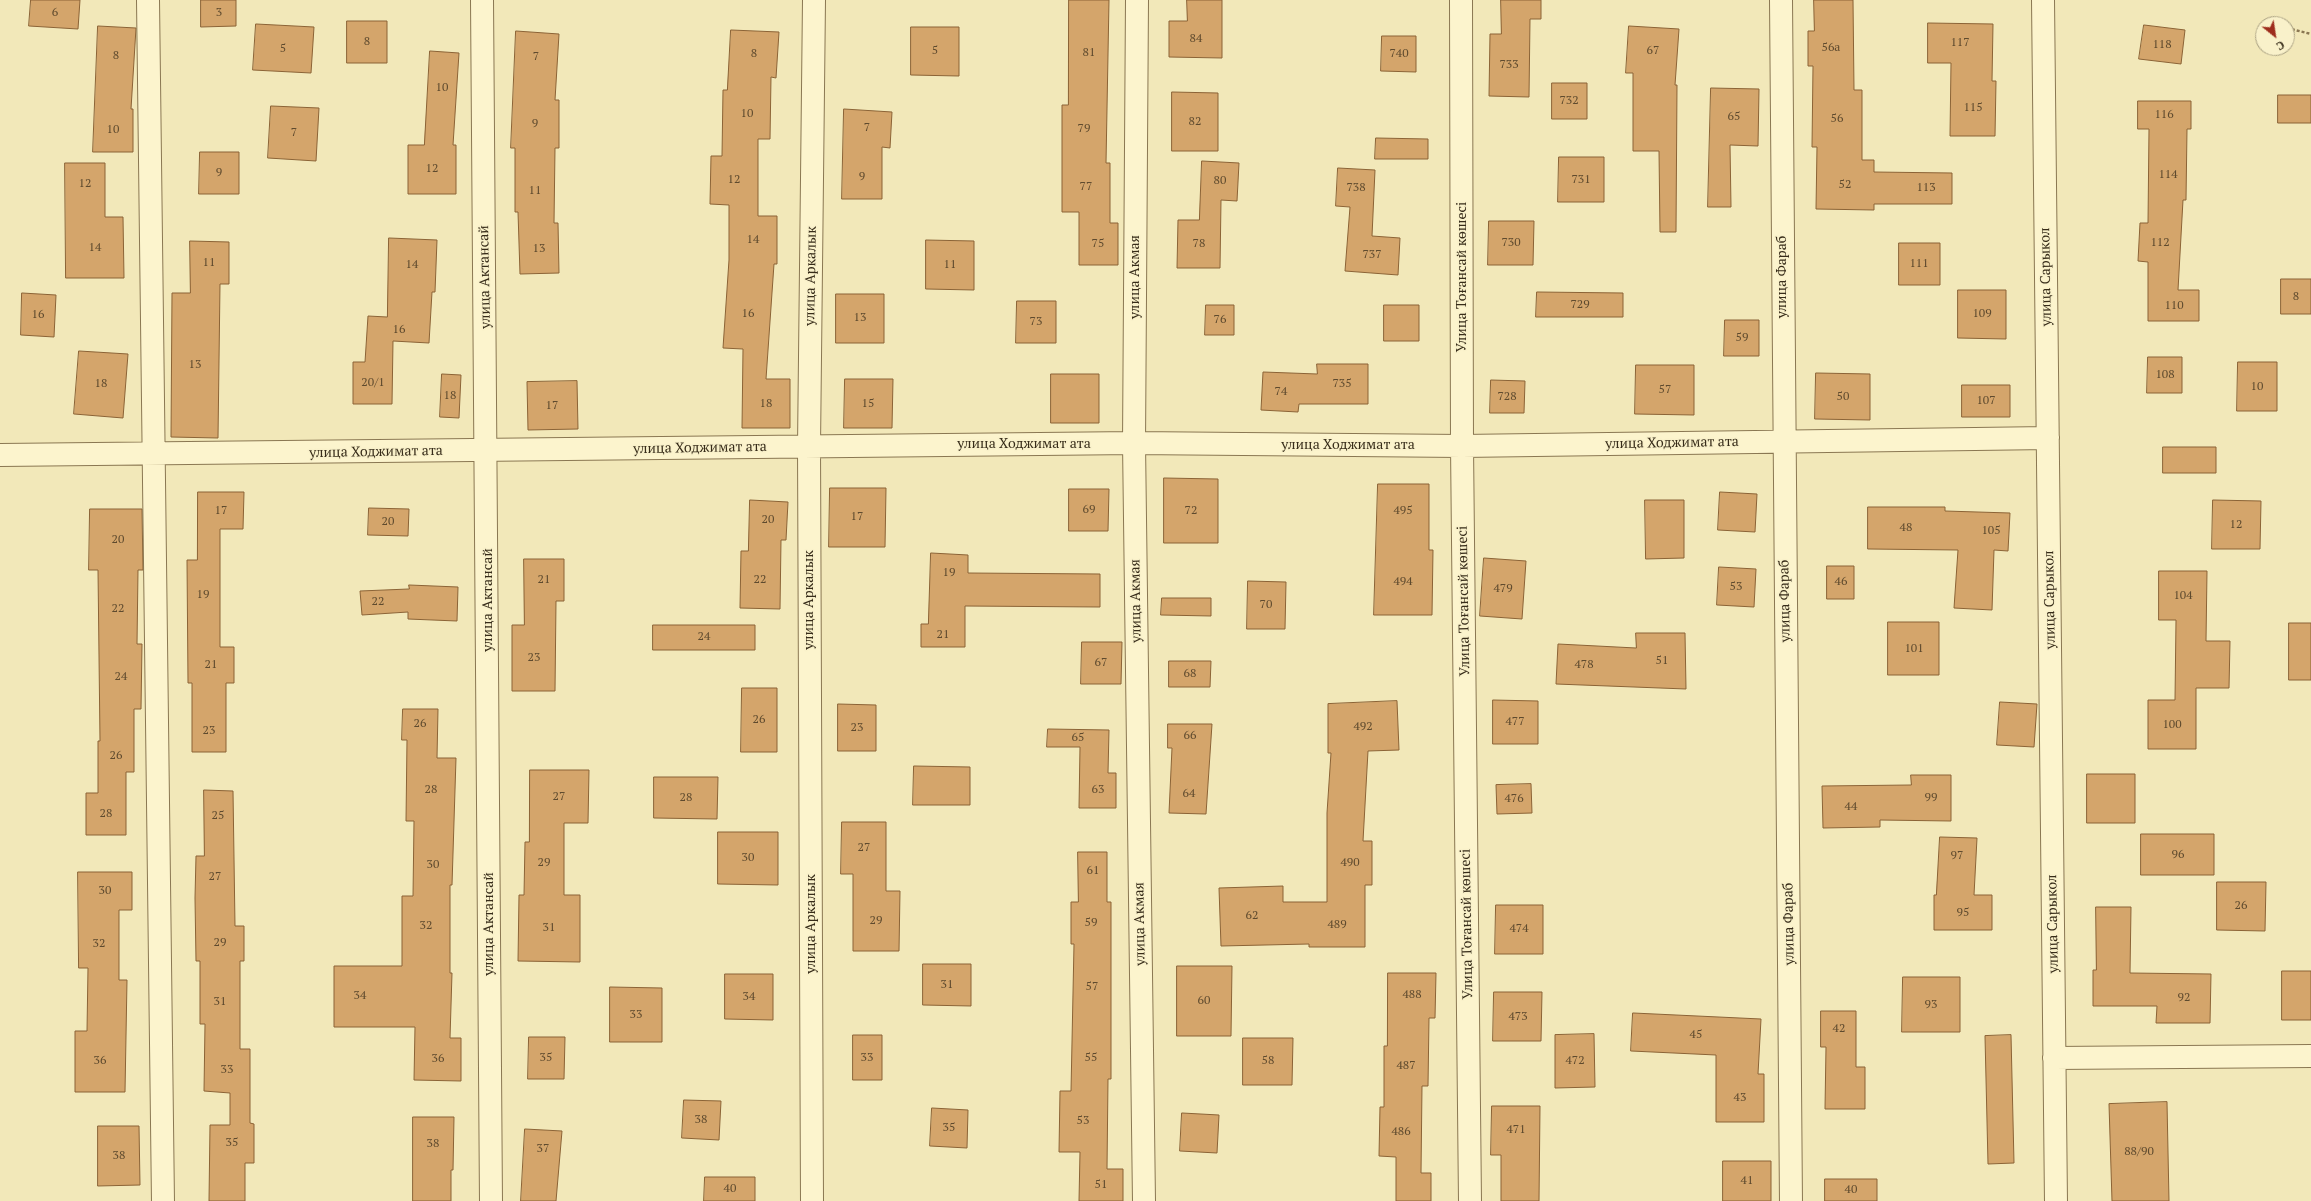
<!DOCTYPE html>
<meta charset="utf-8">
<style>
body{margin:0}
#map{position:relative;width:2311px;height:1201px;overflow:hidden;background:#f2e8b9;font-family:"PT Serif",serif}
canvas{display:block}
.north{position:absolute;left:2255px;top:16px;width:40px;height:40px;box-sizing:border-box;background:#f9f1ca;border:1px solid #aba283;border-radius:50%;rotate:150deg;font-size:11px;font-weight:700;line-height:16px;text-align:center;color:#372c19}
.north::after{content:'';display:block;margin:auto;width:14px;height:18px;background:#9e2d1d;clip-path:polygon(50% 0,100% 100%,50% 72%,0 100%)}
</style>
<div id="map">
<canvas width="2311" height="1201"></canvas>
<div class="north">С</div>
</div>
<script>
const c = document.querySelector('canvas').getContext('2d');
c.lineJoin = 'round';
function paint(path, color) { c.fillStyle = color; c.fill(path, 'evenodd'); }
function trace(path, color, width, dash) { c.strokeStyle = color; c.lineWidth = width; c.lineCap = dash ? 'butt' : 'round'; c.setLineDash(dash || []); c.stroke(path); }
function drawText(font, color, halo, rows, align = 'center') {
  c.font = font + ' "PT Serif",serif'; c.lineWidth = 3; c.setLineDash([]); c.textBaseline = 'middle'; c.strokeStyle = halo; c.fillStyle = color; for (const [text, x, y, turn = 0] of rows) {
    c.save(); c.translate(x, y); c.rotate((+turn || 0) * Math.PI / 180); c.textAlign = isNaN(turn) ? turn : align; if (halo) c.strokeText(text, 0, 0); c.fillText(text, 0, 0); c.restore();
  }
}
const building = new Path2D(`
 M 31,0 L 80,0 L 78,29 L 29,26 Z
 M 201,0 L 236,0 L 236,26 L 201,27 Z
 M 1069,0 L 1109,0 L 1106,163 L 1110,163 L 1110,223 L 1118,223 L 1118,265 L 1079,265 L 1079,212 L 1062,212 L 1062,105 L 1068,105 Z
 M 1187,0 L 1222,0 L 1222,58 L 1169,57 L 1169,21 L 1187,21 Z
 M 1501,0 L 1541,0 L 1541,19 L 1530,19 L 1529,97 L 1489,96 L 1490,34 L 1501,34 Z
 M 1814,0 L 1853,0 L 1854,90 L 1862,90 L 1862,160 L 1874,160 L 1874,172 L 1952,173 L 1952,204 L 1874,204 L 1874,210 L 1816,209 L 1817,147 L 1812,147 L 1813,66 L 1808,66 L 1808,31 L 1814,31 Z
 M 347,21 L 387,21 L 387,63 L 347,63 Z
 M 1928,23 L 1993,24 L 1992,81 L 1996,81 L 1995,136 L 1950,136 L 1951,63 L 1928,63 Z
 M 256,24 L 314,27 L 311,73 L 253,70 Z
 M 2144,25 L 2185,30 L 2181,64 L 2139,59 Z
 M 98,26 L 136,28 L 131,109 L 133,109 L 133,152 L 93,152 Z
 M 1629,26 L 1679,29 L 1675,85 L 1677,85 L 1676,232 L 1660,232 L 1659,151 L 1633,151 L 1633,73 L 1626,73 Z
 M 911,27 L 959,27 L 959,76 L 911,75 Z
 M 731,30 L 779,32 L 776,78 L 771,77 L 770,139 L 758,139 L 758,216 L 777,216 L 777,264 L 774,264 L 766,379 L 790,379 L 790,428 L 742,428 L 743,349 L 723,348 L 729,260 L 729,205 L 710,204 L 711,156 L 722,156 L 723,90 L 727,90 Z
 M 516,31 L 559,34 L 555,100 L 559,100 L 559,148 L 555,148 L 554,223 L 558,223 L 559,273 L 520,274 L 518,212 L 515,212 L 515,148 L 511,148 Z
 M 1382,36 L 1416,36 L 1416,72 L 1381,71 Z
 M 430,51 L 459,53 L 453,145 L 456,145 L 456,194 L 408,194 L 408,145 L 424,145 Z
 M 1552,83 L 1587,83 L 1587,119 L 1552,119 Z
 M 1711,88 L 1759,89 L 1758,146 L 1730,145 L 1731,207 L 1708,207 Z
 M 1172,92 L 1218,93 L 1218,151 L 1172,151 Z
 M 2278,95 L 2311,95 L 2311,123 L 2278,123 Z
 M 2138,101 L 2191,101 L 2191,129 L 2187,129 L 2186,200 L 2183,200 L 2178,290 L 2199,290 L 2199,321 L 2148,321 L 2148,262 L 2138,261 L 2140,223 L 2148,223 L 2149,129 L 2138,129 Z
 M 271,106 L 319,108 L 316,161 L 268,158 Z
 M 844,109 L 892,112 L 890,148 L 882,147 L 882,199 L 842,199 Z
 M 1376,138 L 1428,139 L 1428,159 L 1375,159 Z
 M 200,152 L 239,152 L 239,194 L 199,194 Z
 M 1559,157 L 1604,157 L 1604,202 L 1558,202 Z
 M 1202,161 L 1239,163 L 1237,201 L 1221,200 L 1220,268 L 1177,268 L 1178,220 L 1199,220 Z
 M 65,163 L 105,163 L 105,217 L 123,217 L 124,278 L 66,278 Z
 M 1338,168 L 1375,170 L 1372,236 L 1400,238 L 1398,275 L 1345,271 L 1350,207 L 1336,206 Z
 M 1489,221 L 1534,221 L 1533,265 L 1488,265 Z
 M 389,238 L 437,240 L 435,292 L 432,292 L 429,343 L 393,341 L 392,404 L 353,404 L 353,362 L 365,362 L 368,316 L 387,317 Z
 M 926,240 L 974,241 L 974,290 L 926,289 Z
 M 190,241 L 229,242 L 229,284 L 220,284 L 218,438 L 171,437 L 172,293 L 190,293 Z
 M 1899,243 L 1940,243 L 1940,285 L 1899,285 Z
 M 2281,279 L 2311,279 L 2311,314 L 2281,314 Z
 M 1958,290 L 2006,290 L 2006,339 L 1958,338 Z
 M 1537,292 L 1623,293 L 1623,317 L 1536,317 Z
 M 22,293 L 56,295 L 54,337 L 21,335 Z
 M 836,294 L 884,294 L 884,343 L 836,343 Z
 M 1017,301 L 1056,301 L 1056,343 L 1016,343 Z
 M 1206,305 L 1234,305 L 1234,335 L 1205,335 Z
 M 1384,305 L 1419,305 L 1419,341 L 1384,341 Z
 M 1725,320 L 1759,320 L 1759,356 L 1724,356 Z
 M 79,351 L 128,354 L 123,418 L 74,414 Z
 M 2148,357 L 2182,357 L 2182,393 L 2147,393 Z
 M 2238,362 L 2277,362 L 2277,411 L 2237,411 Z
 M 1317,364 L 1368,364 L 1368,404 L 1299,404 L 1298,412 L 1261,410 L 1263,372 L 1317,374 Z
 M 1636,365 L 1694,365 L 1694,415 L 1635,414 Z
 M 1816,373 L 1870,374 L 1870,420 L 1815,419 Z
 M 442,374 L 461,375 L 459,418 L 440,417 Z
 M 1051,374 L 1099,374 L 1099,423 L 1051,423 Z
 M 845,379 L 893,379 L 892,428 L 844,428 Z
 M 1491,380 L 1525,381 L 1524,413 L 1490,413 Z
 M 577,381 L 578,429 L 528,430 L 527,382 Z
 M 1962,385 L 2010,385 L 2010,417 L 1962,417 Z
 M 2163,447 L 2216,447 L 2216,473 L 2163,473 Z
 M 1164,478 L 1218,479 L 1218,543 L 1164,543 Z
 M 1378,484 L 1429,484 L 1429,550 L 1433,550 L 1432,615 L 1374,615 Z
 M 830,488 L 886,488 L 885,547 L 829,547 Z
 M 1069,489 L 1109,489 L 1108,531 L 1069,531 Z
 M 198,492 L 244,492 L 243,529 L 220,529 L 220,647 L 234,647 L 234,683 L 226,683 L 226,752 L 192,752 L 192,683 L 188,683 L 187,560 L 197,560 Z
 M 1720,492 L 1757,494 L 1755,532 L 1718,530 Z
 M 750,500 L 788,502 L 786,540 L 781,540 L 780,609 L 740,608 L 741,551 L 748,551 Z
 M 1645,500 L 1684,500 L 1684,558 L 1646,559 Z
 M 2213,500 L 2261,501 L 2260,549 L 2212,549 Z
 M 1868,507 L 1945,507 L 1945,511 L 2010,513 L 2008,551 L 1994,550 L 1992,610 L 1954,608 L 1958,550 L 1868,549 Z
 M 369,508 L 409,509 L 408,536 L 368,535 Z
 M 90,509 L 142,509 L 143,570 L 138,570 L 137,644 L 142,644 L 141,709 L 134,709 L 134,772 L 126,772 L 126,835 L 86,835 L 86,793 L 98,793 L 98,741 L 100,741 L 98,570 L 89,570 Z
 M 931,553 L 968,555 L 968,573 L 1100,574 L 1100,607 L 965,606 L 965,647 L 921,647 L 921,624 L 928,624 Z
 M 1484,558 L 1526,561 L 1522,619 L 1480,616 Z
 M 524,559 L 564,559 L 564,601 L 556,601 L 555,691 L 512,691 L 512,625 L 524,625 Z
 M 1827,566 L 1854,566 L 1854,599 L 1827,599 Z
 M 1719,567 L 1756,569 L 1754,607 L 1717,605 Z
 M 2159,571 L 2207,571 L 2206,641 L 2230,641 L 2229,688 L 2196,688 L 2196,749 L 2148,749 L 2148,700 L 2175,700 L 2176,620 L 2159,620 Z
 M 1248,581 L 1286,582 L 1285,629 L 1247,629 Z
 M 409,585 L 458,587 L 457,621 L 408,619 L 408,612 L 362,615 L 360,591 L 409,589 Z
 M 1162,598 L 1211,598 L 1211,616 L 1161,615 Z
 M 1888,622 L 1939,622 L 1939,675 L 1888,675 Z
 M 2289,623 L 2311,623 L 2311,680 L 2289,680 Z
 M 653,625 L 755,625 L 755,650 L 653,650 Z
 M 1636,633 L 1685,633 L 1686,689 L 1556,684 L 1558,644 L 1636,648 Z
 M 1082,642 L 1122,642 L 1121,684 L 1081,684 Z
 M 1169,661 L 1211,661 L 1210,687 L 1169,687 Z
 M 742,688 L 777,688 L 777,752 L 741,752 Z
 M 1493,700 L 1538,701 L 1538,744 L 1493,744 Z
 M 1397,701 L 1399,750 L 1368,751 L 1363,841 L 1372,841 L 1372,885 L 1365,885 L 1365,947 L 1309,947 L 1309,944 L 1221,946 L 1219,888 L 1283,886 L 1283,902 L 1327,902 L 1327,813 L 1331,753 L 1328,753 L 1328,704 Z
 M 2000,702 L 2037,704 L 2034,747 L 1997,745 Z
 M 838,704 L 876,705 L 876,751 L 838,751 Z
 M 403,709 L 438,709 L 437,758 L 456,758 L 452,885 L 450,885 L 450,973 L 452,973 L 450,1038 L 461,1038 L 461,1081 L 414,1080 L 415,1027 L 334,1027 L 334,966 L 402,966 L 402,896 L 413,896 L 414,821 L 406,821 L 407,740 L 402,740 Z
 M 1168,724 L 1212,724 L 1206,814 L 1169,813 L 1172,748 L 1168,748 Z
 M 1048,729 L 1109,730 L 1108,773 L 1116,773 L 1116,808 L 1079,808 L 1080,747 L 1047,747 Z
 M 914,766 L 970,767 L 970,805 L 913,805 Z
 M 530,770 L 589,770 L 588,823 L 564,823 L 564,895 L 580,895 L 580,962 L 518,961 L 519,895 L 524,895 L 525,842 L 529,842 Z
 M 2087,774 L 2135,774 L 2135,823 L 2087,823 Z
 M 1911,775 L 1951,775 L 1951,821 L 1880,820 L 1880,827 L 1823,828 L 1822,786 L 1911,785 Z
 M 654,777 L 718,777 L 717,819 L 654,818 Z
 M 1531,784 L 1532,813 L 1497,814 L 1496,785 Z
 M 204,790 L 233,791 L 235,926 L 244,926 L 244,961 L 240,961 L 240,1049 L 250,1049 L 250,1123 L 254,1124 L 254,1163 L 245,1163 L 245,1201 L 209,1201 L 210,1125 L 230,1125 L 230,1093 L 204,1091 L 205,1024 L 200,1024 L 200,961 L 196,961 L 195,898 L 196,856 L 204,856 Z
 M 842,822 L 886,822 L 886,891 L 900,891 L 899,951 L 853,951 L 853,874 L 841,874 Z
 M 718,832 L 778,832 L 778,885 L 718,884 Z
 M 2141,834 L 2214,834 L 2214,875 L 2141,875 Z
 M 1940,837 L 1977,838 L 1974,895 L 1992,895 L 1992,930 L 1934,930 L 1934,895 L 1936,895 Z
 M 1078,852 L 1107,852 L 1107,902 L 1111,902 L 1111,1079 L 1108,1079 L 1107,1169 L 1123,1169 L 1123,1201 L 1079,1201 L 1080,1152 L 1059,1152 L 1060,1091 L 1071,1091 L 1074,944 L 1071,944 L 1071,902 L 1078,902 Z
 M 78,872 L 132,872 L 132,910 L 119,910 L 119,980 L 127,980 L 125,1092 L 75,1092 L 75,1031 L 87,1031 L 88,968 L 79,968 Z
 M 2217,882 L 2266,882 L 2265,931 L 2217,930 Z
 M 1496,905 L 1543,905 L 1543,954 L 1495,954 Z
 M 2096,907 L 2131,907 L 2130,973 L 2211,974 L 2210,1023 L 2156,1023 L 2157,1006 L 2093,1006 L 2093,970 L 2096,970 Z
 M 923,964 L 971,964 L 971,1006 L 923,1005 Z
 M 1177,966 L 1232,966 L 1231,1036 L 1177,1036 Z
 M 2282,971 L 2311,971 L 2311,1020 L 2282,1020 Z
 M 1388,973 L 1436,973 L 1435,1018 L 1429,1018 L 1428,1086 L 1422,1086 L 1421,1173 L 1431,1173 L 1431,1201 L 1396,1201 L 1396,1157 L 1379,1156 L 1380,1107 L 1384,1107 L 1384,1046 L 1387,1046 Z
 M 725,974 L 773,974 L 773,1020 L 725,1019 Z
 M 1903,977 L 1960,977 L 1960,1032 L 1902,1032 Z
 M 610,987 L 662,988 L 662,1042 L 610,1042 Z
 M 1494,992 L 1542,992 L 1541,1041 L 1493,1041 Z
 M 1821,1011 L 1856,1011 L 1856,1067 L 1865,1067 L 1865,1109 L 1825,1109 L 1826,1047 L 1821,1047 Z
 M 1633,1013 L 1761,1019 L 1758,1074 L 1764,1074 L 1764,1122 L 1716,1122 L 1716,1055 L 1631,1051 Z
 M 1594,1034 L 1595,1087 L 1555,1088 L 1555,1035 Z
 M 853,1035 L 882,1035 L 882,1080 L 853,1080 Z
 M 2011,1035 L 2014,1163 L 1988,1164 L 1985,1036 Z
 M 529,1037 L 565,1037 L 564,1079 L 528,1079 Z
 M 1243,1038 L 1293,1038 L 1292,1085 L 1243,1085 Z
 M 684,1100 L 721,1101 L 719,1140 L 682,1138 Z
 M 2167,1102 L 2169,1201 L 2112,1201 L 2109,1104 Z
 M 1492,1106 L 1540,1106 L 1539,1201 L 1501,1201 L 1501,1155 L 1491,1155 Z
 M 932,1108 L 968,1110 L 967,1148 L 930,1146 Z
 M 1182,1113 L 1219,1115 L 1217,1153 L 1180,1151 Z
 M 413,1117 L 454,1117 L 453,1170 L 451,1170 L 451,1201 L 413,1201 Z
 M 98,1126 L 139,1126 L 140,1185 L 98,1186 Z
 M 525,1129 L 562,1131 L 556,1201 L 521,1201 Z
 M 1723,1161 L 1771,1161 L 1771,1201 L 1723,1201 Z
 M 705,1177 L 755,1177 L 755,1201 L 704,1201 Z
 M 1825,1179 L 1877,1179 L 1877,1201 L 1825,1201 Z`);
const path = new Path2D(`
 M 2287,28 L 2311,34`);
const minor = new Path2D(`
 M 148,0 L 163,1201
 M 482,0 L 491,1201
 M 1137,0 L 1134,443 L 1144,1201
 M 1461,0 L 1462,446 L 1470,1201
 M 1781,0 L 1791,1201
 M 2043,0 L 2056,1201
 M 0,455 L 1134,443 L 1462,446 L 2048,438
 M 2054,1058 L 2311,1056
 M 812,1201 L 809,446 L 814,0`);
const numberNames = [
 ["6",55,13],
 ["3",219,13],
 ["84",1196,39],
 ["8",367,42],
 ["117",1960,43],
 ["118",2162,45],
 ["56а",1831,48],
 ["5",283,49],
 ["5",935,51],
 ["67",1653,51],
 ["81",1089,53],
 ["8",754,54],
 ["740",1399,54],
 ["8",116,56],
 ["7",536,57],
 ["733",1509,65],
 ["10",442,88],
 ["732",1569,101],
 ["115",1973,108],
 ["10",747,114],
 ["116",2164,115],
 ["65",1734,117],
 ["56",1837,119],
 ["82",1195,122],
 ["9",535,124],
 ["7",867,128],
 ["79",1084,129],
 ["10",113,130],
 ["7",294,133],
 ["12",432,169],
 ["9",219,173],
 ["114",2168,175],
 ["9",862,177],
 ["12",734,180],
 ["731",1581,180],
 ["80",1220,181],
 ["12",85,184],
 ["52",1845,185],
 ["77",1086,187],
 ["738",1356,188],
 ["113",1926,188],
 ["11",535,191],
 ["14",753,240],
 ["730",1511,243],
 ["112",2160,243],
 ["75",1098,244],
 ["78",1199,244],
 ["14",95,248],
 ["13",539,249],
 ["737",1372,255],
 ["11",209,263],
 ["111",1919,264],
 ["14",412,265],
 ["11",950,265],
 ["8",2296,297],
 ["729",1580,305],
 ["110",2174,306],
 ["16",748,314],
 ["109",1982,314],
 ["16",38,315],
 ["13",860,318],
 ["76",1220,320],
 ["73",1036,322],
 ["16",399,330],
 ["59",1742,338],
 ["13",195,365],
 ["108",2165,375],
 ["20/1",373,383],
 ["18",101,384],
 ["735",1342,384],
 ["10",2257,387],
 ["57",1665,390],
 ["74",1281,392],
 ["18",450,396],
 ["728",1507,397],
 ["50",1843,397],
 ["107",1986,401],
 ["18",766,404],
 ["15",868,404],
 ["17",552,406],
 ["69",1089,510],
 ["17",221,511],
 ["72",1191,511],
 ["495",1403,511],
 ["17",857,517],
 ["20",768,520],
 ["20",388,522],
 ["12",2236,525],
 ["48",1906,528],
 ["105",1991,531],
 ["20",118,540],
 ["19",949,573],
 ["21",544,580],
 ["22",760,580],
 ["494",1403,582],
 ["46",1841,582],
 ["53",1736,587],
 ["479",1503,589],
 ["19",203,595],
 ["104",2183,596],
 ["22",378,602],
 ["70",1266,605],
 ["22",118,609],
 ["21",943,635],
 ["24",704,637],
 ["101",1914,649],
 ["23",534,658],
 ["51",1662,661],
 ["67",1101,663],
 ["21",211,665],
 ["478",1584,665],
 ["68",1190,674],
 ["24",121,677],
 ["26",759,720],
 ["477",1515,722],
 ["26",420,724],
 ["100",2172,725],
 ["492",1363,727],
 ["23",857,728],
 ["23",209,731],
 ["66",1190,736],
 ["65",1078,738],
 ["26",116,756],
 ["28",431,790],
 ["63",1098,790],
 ["64",1189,794],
 ["27",559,797],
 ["28",686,798],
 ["99",1931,798],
 ["476",1514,799],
 ["44",1851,807],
 ["28",106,814],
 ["25",218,816],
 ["27",864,848],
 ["96",2178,855],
 ["97",1957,856],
 ["30",748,858],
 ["29",544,863],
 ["490",1350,863],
 ["30",433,865],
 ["61",1093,871],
 ["27",215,877],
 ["30",105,891],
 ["26",2241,906],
 ["95",1963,913],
 ["62",1252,916],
 ["29",876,921],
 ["59",1091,923],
 ["489",1337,925],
 ["32",426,926],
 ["31",549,928],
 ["474",1519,929],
 ["29",220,943],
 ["32",99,944],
 ["31",947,985],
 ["57",1092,987],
 ["488",1412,995],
 ["34",360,996],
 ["34",749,997],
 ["92",2184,998],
 ["60",1204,1001],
 ["31",220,1002],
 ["93",1931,1005],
 ["33",636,1015],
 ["473",1518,1017],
 ["42",1839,1029],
 ["45",1696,1035],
 ["35",546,1058],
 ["33",867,1058],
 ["55",1091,1058],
 ["36",438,1059],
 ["36",100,1061],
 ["58",1268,1061],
 ["472",1575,1061],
 ["487",1406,1066],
 ["33",227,1070],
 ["43",1740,1098],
 ["38",701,1120],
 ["53",1083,1121],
 ["35",949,1128],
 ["471",1516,1130],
 ["486",1401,1132],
 ["35",232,1143],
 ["38",433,1144],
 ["37",543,1149],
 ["88/90",2139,1152],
 ["38",119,1156],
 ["41",1747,1181],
 ["51",1101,1185],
 ["40",730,1189],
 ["40",1851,1190]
];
const streetNames = [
 ["улица Аркалык",811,276,-89],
 ["улица Актансай",485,277,-91],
 ["улица Акмая",1135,277,-90],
 ["Улица Тоғансай көшесі",1462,277,-90],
 ["улица Фараб",1782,277,-90],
 ["улица Сарыкол",2046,277,-91],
 ["улица Ходжимат ата",1672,443,-1],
 ["улица Ходжимат ата",1024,444],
 ["улица Ходжимат ата",1348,445],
 ["улица Ходжимат ата",700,448,-1],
 ["улица Ходжимат ата",376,452,-1],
 ["улица Актансай",488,600,-90],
 ["улица Аркалык",809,600,-90],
 ["улица Сарыкол",2050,600,-91],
 ["улица Акмая",1136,601,-91],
 ["Улица Тоғансай көшесі",1464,601,-91],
 ["улица Фараб",1785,601,-91],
 ["улица Актансай",489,924,-90],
 ["улица Аркалык",811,924,-90],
 ["улица Акмая",1140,924,-91],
 ["Улица Тоғансай көшесі",1467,924,-91],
 ["улица Фараб",1789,924,-91],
 ["улица Сарыкол",2053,924,-91]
];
paint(building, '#d4a56b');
trace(building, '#8b6336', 1);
trace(minor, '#8a7752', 24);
trace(path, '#8a7752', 2.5, [3, 2]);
trace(minor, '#fcf4cd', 22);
drawText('12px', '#5e4a2e', null, numberNames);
drawText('14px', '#372c19', '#f9f1ca', streetNames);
</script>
